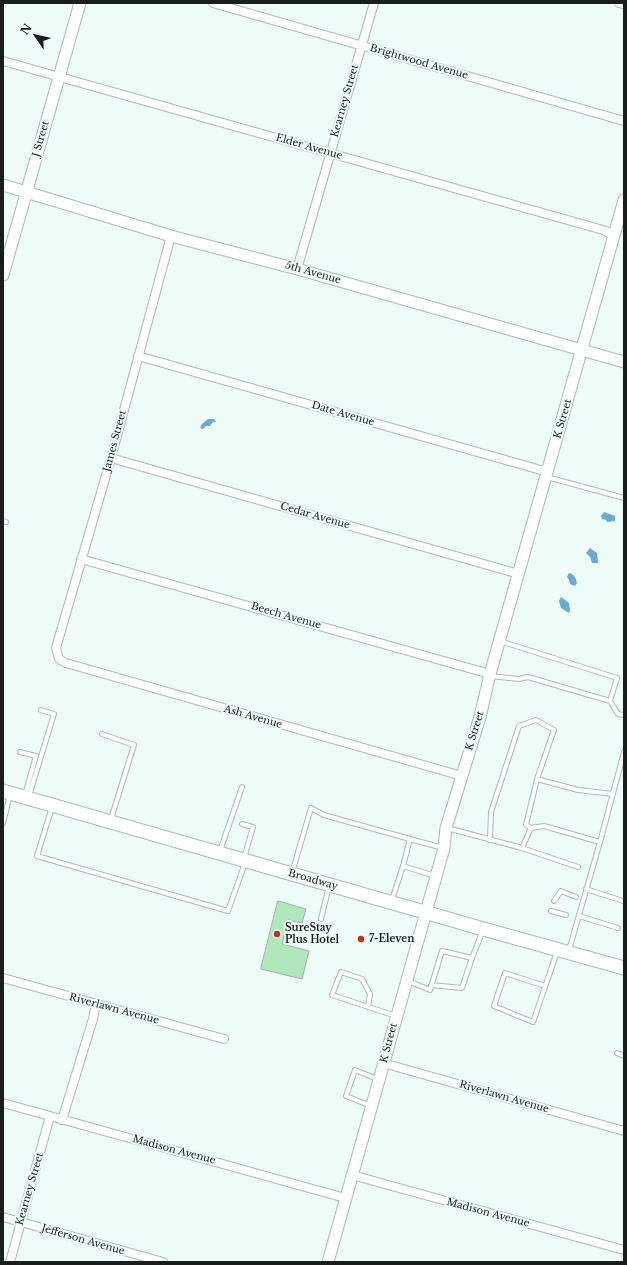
<!DOCTYPE html>
<style>
body{margin:0}
#map{position:relative;width:627px;height:1265px;overflow:hidden;background:#edfcf8;font-family:"Libre Baskerville",serif}
canvas{display:block}
.frame{position:absolute;inset:0;border:4px solid #181e1c;pointer-events:none}
.north{position:absolute;left:16px;top:16px;width:40px;height:40px;-webkit-text-stroke:3px #edfcf8;paint-order:stroke;rotate:304deg;font-size:11px;font-weight:700;line-height:16px;text-align:center;color:#181e1c}
.north::after{content:'';display:block;margin:auto;width:14px;height:18px;background:#181e1c;clip-path:polygon(50% 0,100% 100%,50% 72%,0 100%)}
</style>
<div id="map">
<canvas width="627" height="1265"></canvas>
<div class="frame"></div>
<div class="north">N</div>
</div>
<script>
const c = document.querySelector('canvas').getContext('2d');
c.lineJoin = 'round';
function paint(path, color) { c.fillStyle = color; c.fill(path, 'evenodd'); }
function trace(path, color, width, dash) { c.strokeStyle = color; c.lineWidth = width; c.lineCap = dash ? 'butt' : 'round'; c.setLineDash(dash || []); c.stroke(path); }
function drawText(font, color, halo, rows, align = 'center') {
  c.font = font + ' "Libre Baskerville",serif'; c.lineWidth = 4; c.setLineDash([]); c.textBaseline = 'middle'; c.strokeStyle = halo; c.fillStyle = color; for (const [text, x, y, turn = 0] of rows) {
    c.save(); c.translate(x, y); c.rotate((+turn || 0) * Math.PI / 180); c.textAlign = isNaN(turn) ? turn : align; if (halo) c.strokeText(text, 0, 0); c.fillText(text, 0, 0); c.restore();
  }
}
const water = new Path2D(`
 M 208,419 L 214,419 L 216,422 L 213,422 L 210,426 L 206,426 L 203,429 L 200,428 L 202,424 Z
 M 604,512 L 615,516 L 615,521 L 607,522 L 606,520 L 602,519 L 601,516 Z
 M 590,548 L 597,553 L 598,563 L 592,563 L 590,557 L 586,553 Z
 M 569,573 C 574,574 576,578 577,583 L 575,586 L 570,584 L 569,580 L 567,577 Z
 M 561,597 L 569,603 L 570,610 L 569,613 L 561,608 L 559,601 Z`);
const building = new Path2D(`
 M 278,901 L 306,909 L 302,923 L 288,920 L 282,944 L 309,951 L 302,979 L 261,969 Z`);
const service = new Path2D(`
 M 547,477 L 624,498
 M 3,521 L 6,522
 M 500,641 L 617,678 L 610,701 L 618,714 L 624,715
 M 490,676 L 519,679 L 528,677 L 610,701
 M 102,734 L 134,745 L 111,819
 M 20,752 L 36,756 L 25,795
 M 29,796 L 54,714 L 41,710
 M 52,807 L 37,856 L 228,911 L 245,863
 M 3,823 L 10,795
 M 242,824 L 253,827 L 244,858
 M 447,828 L 522,848 L 578,867
 M 531,828 L 526,825 L 537,779 L 578,790 L 613,794
 M 490,840 L 491,812 L 519,726 L 536,720 L 554,730 L 537,779
 M 600,842 L 624,752
 M 522,848 L 531,828 L 544,826 L 600,842 L 569,950
 M 220,851 L 242,787
 M 403,866 L 410,839 L 443,848
 M 292,873 L 311,808 L 324,815 L 410,839
 M 586,889 L 623,901
 M 392,900 L 403,866 L 435,876
 M 554,901 L 561,891 L 576,897
 M 551,911 L 566,915
 M 579,916 L 618,928
 M 321,919 L 329,886
 M 408,981 L 430,990 L 442,951 L 472,958 L 483,930
 M 431,985 L 462,988 L 472,958
 M 545,986 L 505,973 L 494,1006 L 533,1022 L 557,952
 M 368,1007 L 370,994 L 362,979 L 341,972 L 332,995 L 396,1016
 M 617,1053 L 624,1056
 M 371,1106 L 346,1096 L 355,1070 L 377,1079`);
const minor = new Path2D(`
 M 213,3 L 624,121
 M 619,3 L 624,4
 M 3,61 L 603,230 L 614,235
 M 171,236 L 111,458 L 56,648 L 59,659 L 66,663 L 462,776
 M 297,269 L 374,3
 M 138,356 L 548,472
 M 111,458 L 519,574
 M 81,559 L 490,674
 M 3,978 L 224,1039
 M 383,1063 L 624,1131
 M 3,1103 C 117,1135 231,1166 345,1198
 M 62,1120 L 93,1019 L 96,1004
 M 352,1175 L 624,1250
 M 3,1217 L 163,1262
 M 10,1262 L 50,1116`);
const tertiary = new Path2D(`
 M 3,185 L 171,236 L 297,269 L 624,362
 M 3,275 L 80,3
 M 328,1262 L 444,848 L 446,828 L 480,717 L 490,674 L 624,200`);
const primary = new Path2D(`
 M 3,791 L 487,930 L 624,968`);
const markers = [
 [277,934,4,"#c03325"],
 [361,939,4,"#c03325"]
];
const streetNames = [
 ["Brightwood Avenue",419,62,16],
 ["Kearney Street",345,101,-74],
 ["J Street",41,139,-74],
 ["Elder Avenue",309,147,16],
 ["5th Avenue",313,273,16],
 ["Date Avenue",343,414,16],
 ["K Street",563,419,-74],
 ["James Street",115,441,-75],
 ["Cedar Avenue",315,516,16],
 ["Beech Avenue",286,616,16],
 ["Ash Avenue",253,717,16],
 ["K Street",475,731,-73],
 ["Broadway",313,880,16],
 ["Riverlawn Avenue",114,1009,15],
 ["K Street",389,1043,-75],
 ["Riverlawn Avenue",504,1097,16],
 ["Madison Avenue",174,1150,15],
 ["Kearney Street",30,1189,-74],
 ["Madison Avenue",488,1213,15],
 ["Jefferson Avenue",83,1240,16]
];
const poiNames = [
 ["SureStay",285,928],
 ["Plus Hotel",285,940],
 ["7-Eleven",369,939]
];
paint(water, '#6fa8d1');
paint(building, '#b0e8bb');
trace(building, '#a3ada5', 1);
trace(service, '#acbab7', 6);
trace(minor, '#acbab7', 10);
trace(tertiary, '#acbab7', 13);
trace(primary, '#acbab7', 15);
trace(service, '#fff', 4);
trace(minor, '#fff', 8);
trace(tertiary, '#fff', 11);
trace(primary, '#fff', 13);
for (const [x, y, r, color] of markers) { const dot = new Path2D(); dot.arc(x, y, r, 0, 2 * Math.PI); c.fillStyle = color; c.fill(dot); trace(dot, '#edfcf8', 1.5); }
drawText('10px', '#181e1c', '#edfcf8', streetNames);
drawText('bold 10px', '#181e1c', '#edfcf8', poiNames, 'left');
</script>
